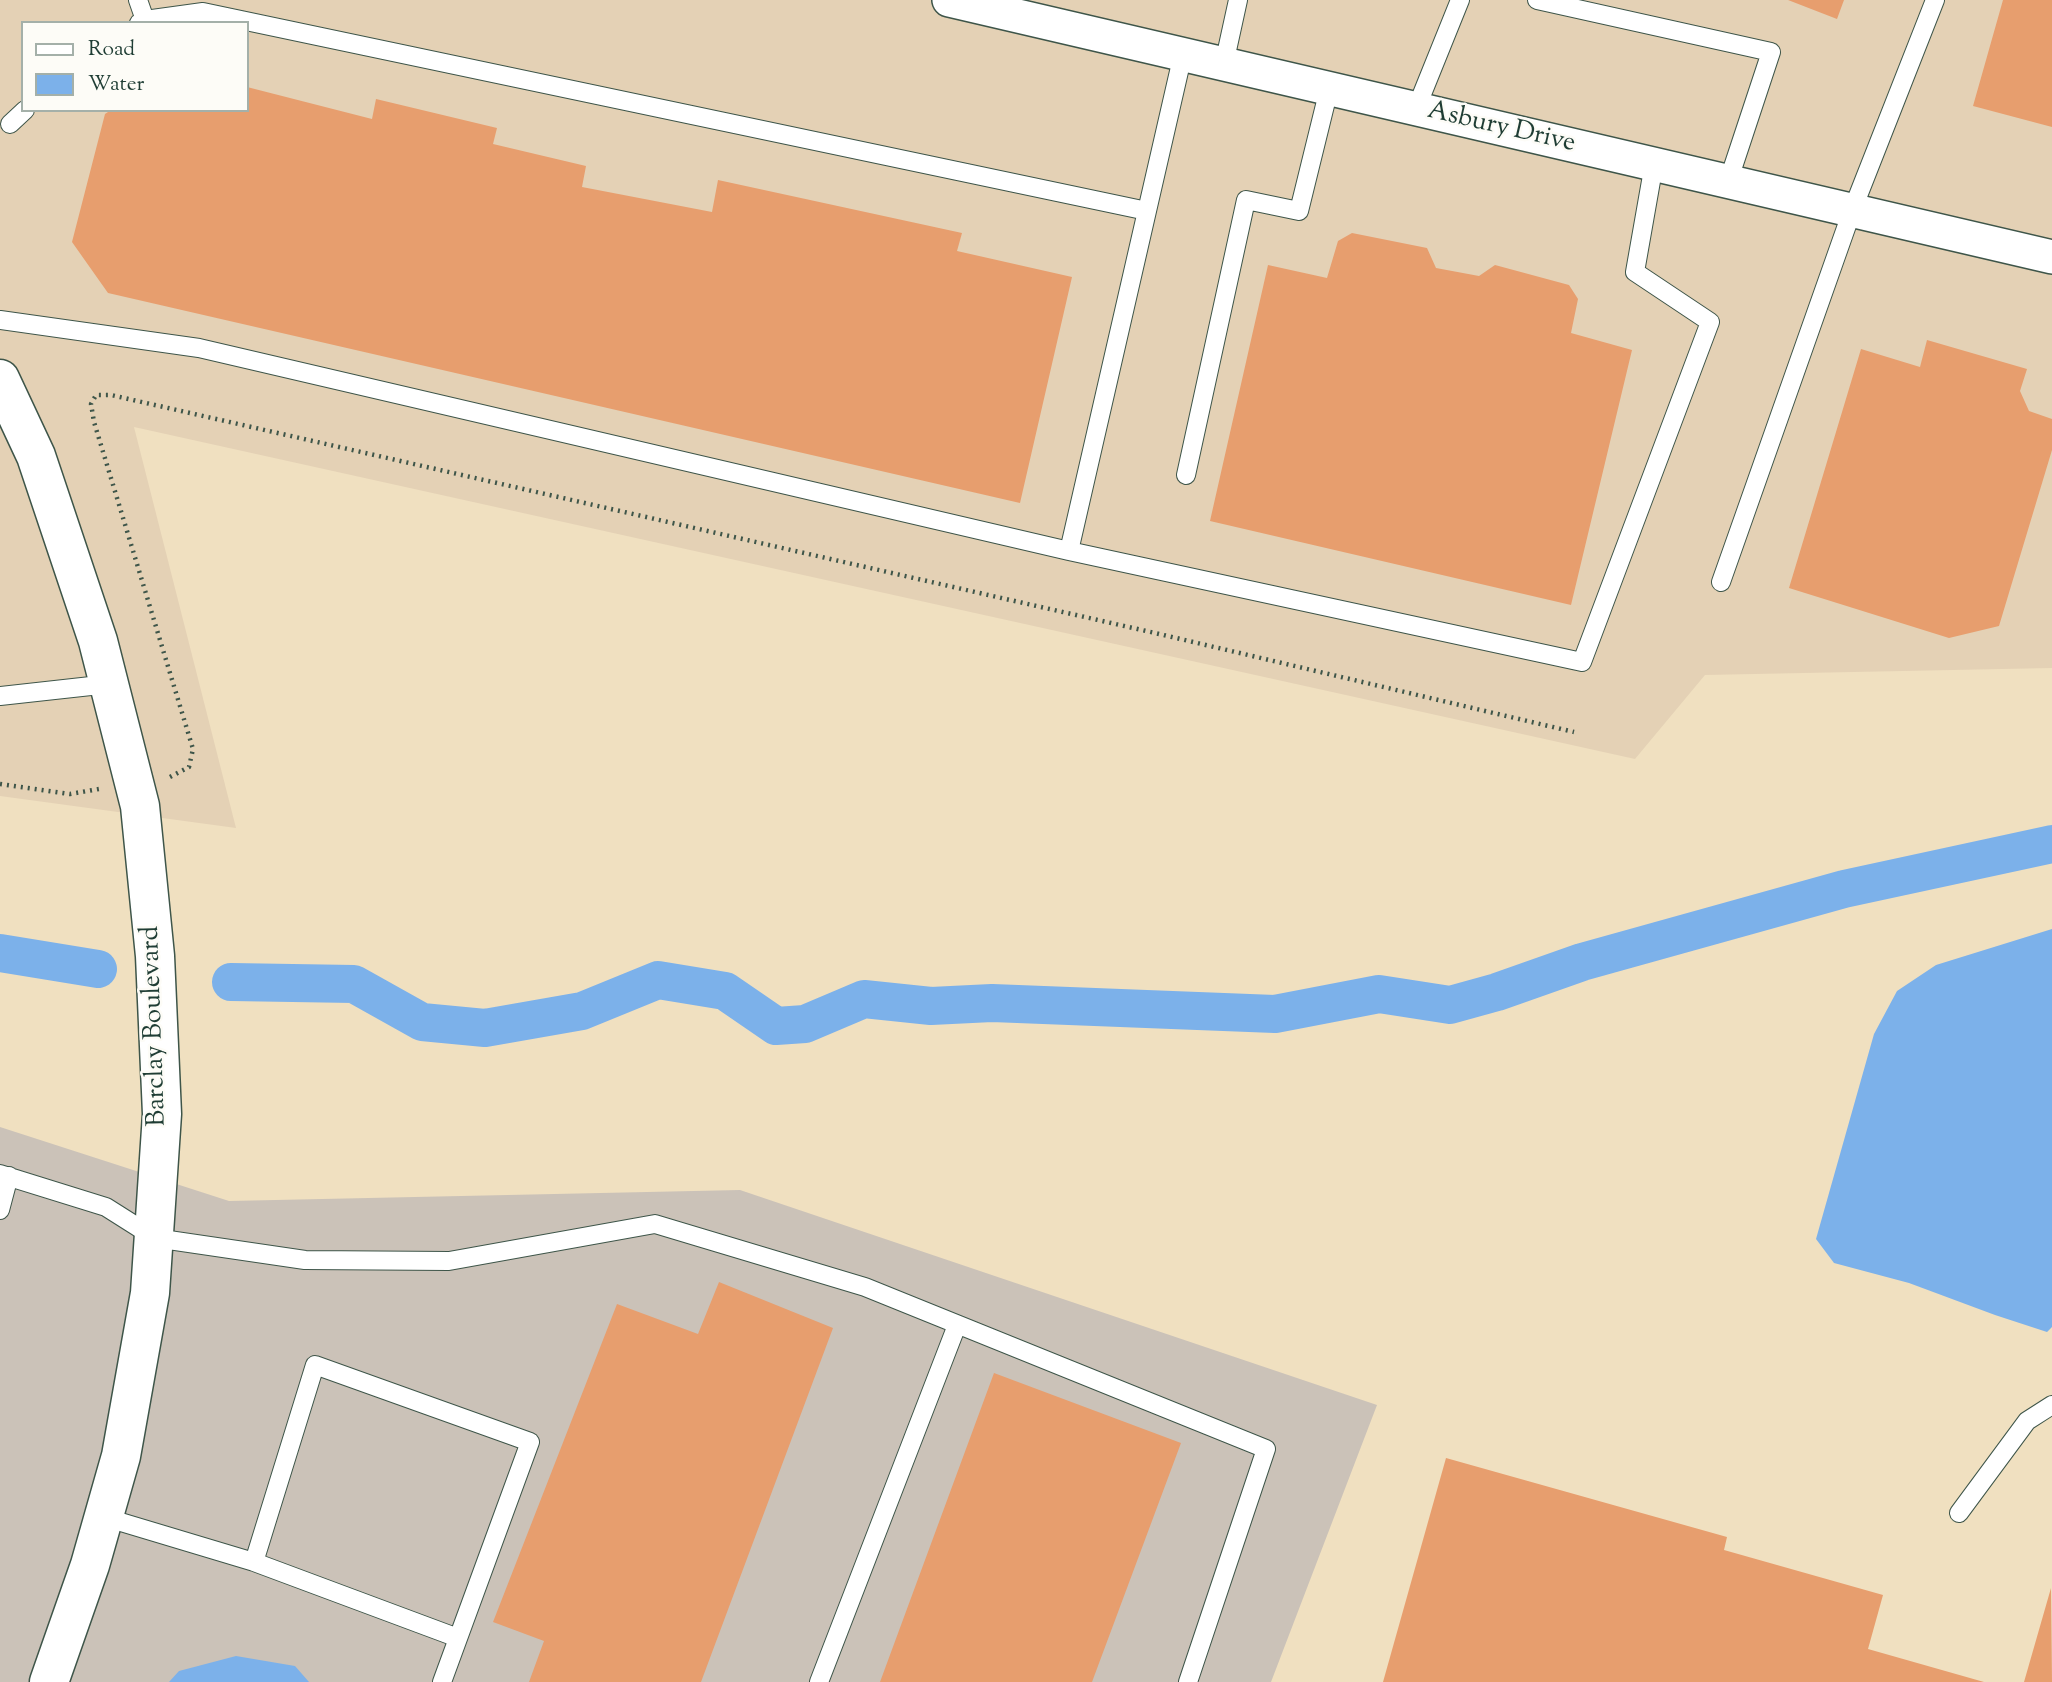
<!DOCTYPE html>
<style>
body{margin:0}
#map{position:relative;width:2052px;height:1682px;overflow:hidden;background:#f0e0c0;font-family:"Sorts Mill Goudy",serif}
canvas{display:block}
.legend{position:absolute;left:21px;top:21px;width:228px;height:91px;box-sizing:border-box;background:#fdfcf7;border:2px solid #a4b0a9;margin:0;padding:9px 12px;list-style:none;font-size:21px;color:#1f3d34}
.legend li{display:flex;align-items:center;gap:14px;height:35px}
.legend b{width:35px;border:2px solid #a4b0a9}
</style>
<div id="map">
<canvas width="2052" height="1682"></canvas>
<ul class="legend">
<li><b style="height:9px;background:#fff"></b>Road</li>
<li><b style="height:19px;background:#7cb1ea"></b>Water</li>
</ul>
</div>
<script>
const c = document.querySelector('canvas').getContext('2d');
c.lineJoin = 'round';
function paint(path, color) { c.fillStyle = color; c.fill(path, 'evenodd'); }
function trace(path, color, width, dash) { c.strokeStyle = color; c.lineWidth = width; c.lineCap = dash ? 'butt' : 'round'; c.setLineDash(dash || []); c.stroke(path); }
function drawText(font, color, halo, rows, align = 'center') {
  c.font = font + ' "Sorts Mill Goudy",serif'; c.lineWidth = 5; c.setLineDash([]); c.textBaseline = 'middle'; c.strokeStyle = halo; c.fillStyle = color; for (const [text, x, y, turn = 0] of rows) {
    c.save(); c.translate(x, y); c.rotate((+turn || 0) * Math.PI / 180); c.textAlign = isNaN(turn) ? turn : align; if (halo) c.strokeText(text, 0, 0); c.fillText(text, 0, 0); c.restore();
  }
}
const built = new Path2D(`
 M 0,0 L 2052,0 L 2052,668 L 1705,675 L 1635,759 L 134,427 L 236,828 L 0,796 ZM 23,23 L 247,23 L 247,110 L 23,110 Z`);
const industrial = new Path2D(`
 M 0,1127 L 229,1201 L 740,1190 L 1377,1405 L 1271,1682 L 0,1682 Z`);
const water = new Path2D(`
 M 2052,929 L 2052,1327 L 2047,1332 L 1995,1315 L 1909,1283 L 1834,1263 L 1816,1239 L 1874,1034 L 1897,991 L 1936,965 Z
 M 236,1656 L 295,1666 L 309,1682 L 169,1682 L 179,1671 Z`);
const canal = new Path2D(`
 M 0,953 L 98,969
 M 231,982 L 354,984 L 422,1022 L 485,1028 L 582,1011 L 658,980 L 725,991 L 776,1026 L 805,1024 L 864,999 L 931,1006 L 992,1003 L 1275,1014 L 1379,994 L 1450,1005 L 1497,992 L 1582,962 L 1844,889 L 2052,844`);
const building = new Path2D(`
 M 1788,0 L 1844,0 L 1837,19 Z
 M 2003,0 L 2052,0 L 2052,127 L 1973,106 Z
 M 247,87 L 372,119 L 376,99 L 497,128 L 493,144 L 586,166 L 582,187 L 712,212 L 718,180 L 962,233 L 957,251 L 1072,277 L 1020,503 L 108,293 L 72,242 L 105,114 L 111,110 L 247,110 Z
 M 1352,233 L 1427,248 L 1436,268 L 1479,276 L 1495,265 L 1569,285 L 1578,299 L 1571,333 L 1632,350 L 1571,605 L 1210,521 L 1268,265 L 1327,278 L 1338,241 Z
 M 1927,340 L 2027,369 L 2020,391 L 2029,411 L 2052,419 L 2052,450 L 1999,626 L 1949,638 L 1789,588 L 1861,349 L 1920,367 Z
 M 719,1282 L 833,1328 L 701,1682 L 529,1682 L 544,1641 L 493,1622 L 617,1304 L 698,1334 Z
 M 994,1373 L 1181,1443 L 1092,1682 L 880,1682 Z
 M 1446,1458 L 1727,1537 L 1724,1550 L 1883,1595 L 1868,1649 L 1984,1682 L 1383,1682 Z
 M 2051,1588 L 2052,1682 L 2024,1682 Z`);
const path = new Path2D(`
 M 170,777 L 189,767 L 193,749 L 94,422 L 91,404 L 96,395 L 111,395 L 1155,633 L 1574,732
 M 0,784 L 70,794 L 99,789`);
const lane = new Path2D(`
 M 138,0 L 145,20
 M 1537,0 L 1771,52 L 1728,182
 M 139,23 L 145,20 L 203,12 L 1147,211
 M 1224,64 L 1238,0
 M 1416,109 L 1460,0
 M 10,124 L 25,110
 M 0,320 L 199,348 L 1069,551 L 1582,662 L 1710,322 L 1635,272 L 1654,164
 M 1186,475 L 1246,200 L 1299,211 L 1329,89
 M 1069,551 L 1183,54
 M 1721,582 L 1852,211 L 1935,0
 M 0,696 L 109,684
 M 0,1174 L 106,1207 L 155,1238 L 305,1260 L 449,1261 L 655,1224 L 865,1287 L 1266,1449 L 1188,1682
 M 0,1210 L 9,1176
 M 1959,1513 L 2027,1421 L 2052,1405
 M 104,1517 L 254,1562 L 315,1365 L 530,1442 L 442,1682
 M 254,1562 L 458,1638
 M 819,1682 L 957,1325`);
const street = new Path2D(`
 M 949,0 L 2052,257`);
const secondary = new Path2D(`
 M 0,379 L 36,456 L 98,641 L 140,806 L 155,956 L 162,1114 L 150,1293 L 121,1456 L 90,1565 L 49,1682`);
const streetNames = [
 ["Asbury Drive",1501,129,13],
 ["Barclay Boulevard",156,1026,-92]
];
paint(built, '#e4d1b5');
paint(industrial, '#cbc2b8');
paint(water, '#7cb1ea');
trace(canal, '#7cb1ea', 38);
paint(building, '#e79e6e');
trace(lane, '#3e5549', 20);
trace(street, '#3e5549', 36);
trace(secondary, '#3e5549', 41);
trace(path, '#3e5549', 4.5, [2, 5]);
trace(lane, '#fff', 18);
trace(street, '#fff', 33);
trace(secondary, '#fff', 38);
drawText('26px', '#1f3d34', '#fdfcf7', streetNames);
</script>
